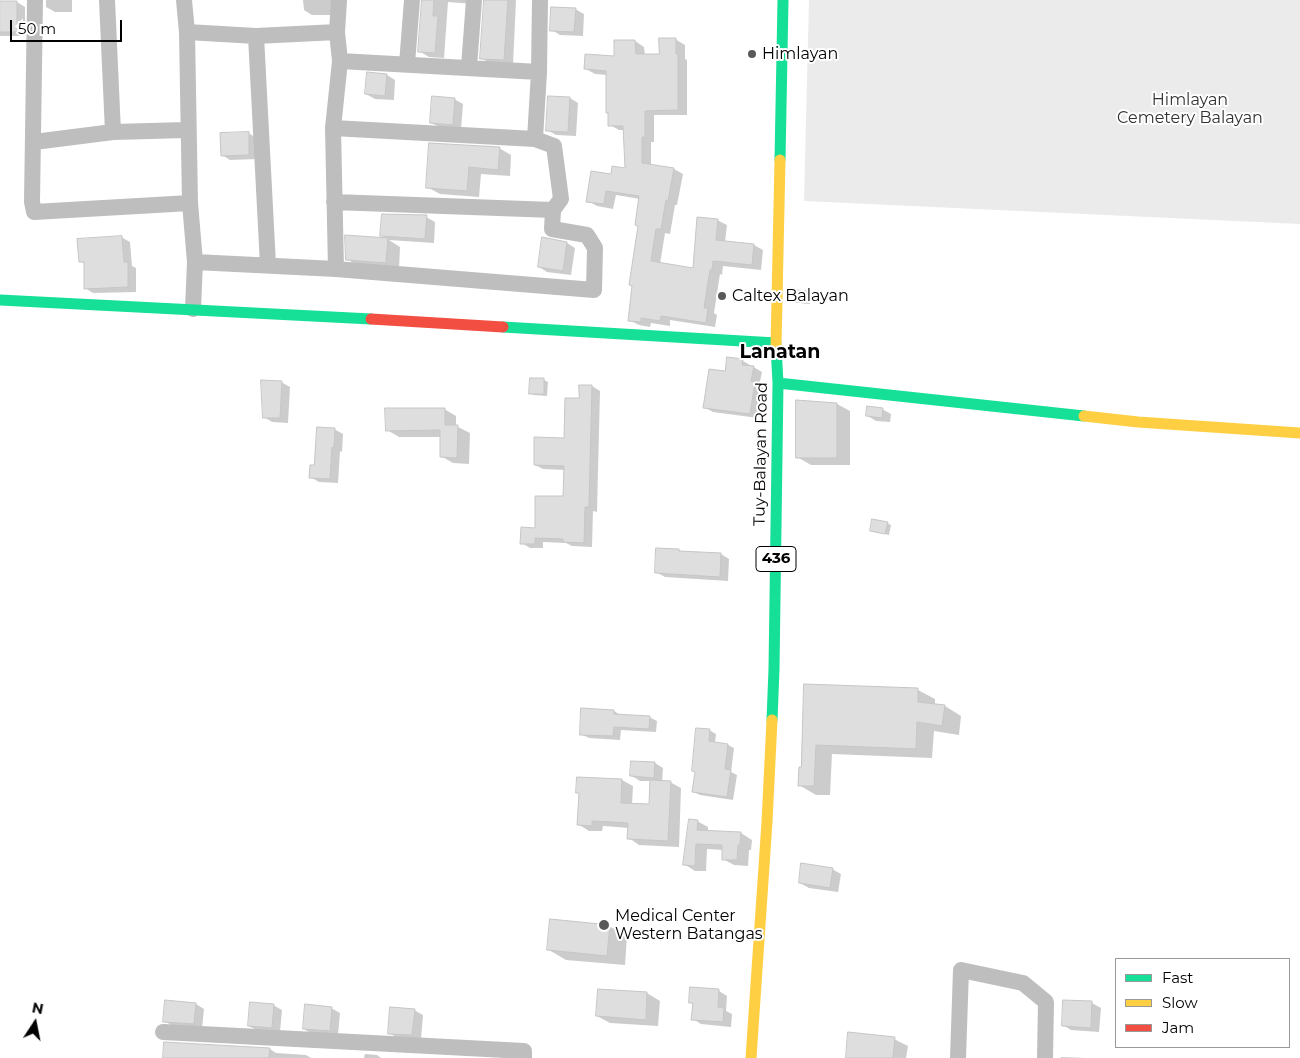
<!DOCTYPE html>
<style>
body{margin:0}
#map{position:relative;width:1300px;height:1058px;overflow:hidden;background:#fff;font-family:Montserrat,sans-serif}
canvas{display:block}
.legend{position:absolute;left:1115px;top:958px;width:175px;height:90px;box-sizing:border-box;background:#fff;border:1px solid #999;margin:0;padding:6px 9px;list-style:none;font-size:15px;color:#000}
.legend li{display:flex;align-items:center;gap:10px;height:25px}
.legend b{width:25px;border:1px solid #999}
.north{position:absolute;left:10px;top:998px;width:50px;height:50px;-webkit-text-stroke:4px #fff;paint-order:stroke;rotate:11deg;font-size:14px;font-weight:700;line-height:20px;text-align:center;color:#000}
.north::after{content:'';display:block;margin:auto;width:18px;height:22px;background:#000;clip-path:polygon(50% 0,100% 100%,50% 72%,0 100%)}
.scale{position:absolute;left:10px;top:20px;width:112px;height:22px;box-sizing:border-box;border:2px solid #000;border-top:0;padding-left:6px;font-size:15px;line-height:18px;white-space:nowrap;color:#000;-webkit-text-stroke:4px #fff;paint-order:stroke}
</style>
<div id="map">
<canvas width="1300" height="1058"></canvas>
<ul class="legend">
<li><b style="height:6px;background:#16e098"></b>Fast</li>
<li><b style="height:6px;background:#ffcf43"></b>Slow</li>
<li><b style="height:6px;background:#f24e42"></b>Jam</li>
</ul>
<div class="north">N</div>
<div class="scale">50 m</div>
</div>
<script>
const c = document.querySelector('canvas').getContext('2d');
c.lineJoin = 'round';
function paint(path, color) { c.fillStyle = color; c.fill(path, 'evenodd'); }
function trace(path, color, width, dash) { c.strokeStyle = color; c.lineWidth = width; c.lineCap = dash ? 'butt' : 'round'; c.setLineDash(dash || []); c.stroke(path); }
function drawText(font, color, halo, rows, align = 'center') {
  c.font = font + ' Montserrat,sans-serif'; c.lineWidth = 4; c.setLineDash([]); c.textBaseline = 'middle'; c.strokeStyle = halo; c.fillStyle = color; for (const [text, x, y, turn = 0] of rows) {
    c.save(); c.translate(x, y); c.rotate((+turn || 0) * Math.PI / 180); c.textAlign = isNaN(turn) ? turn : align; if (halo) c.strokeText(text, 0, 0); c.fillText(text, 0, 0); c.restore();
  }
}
const green = new Path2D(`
 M 809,0 L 1300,0 L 1300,224 L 804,201 Z`);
const shadow = new Path2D(`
 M 46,0 L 72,0 L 72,12 L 55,12 L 46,7 Z
 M 303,0 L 337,0 L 337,15 L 312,15 L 304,10 Z
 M 423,0 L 475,0 L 474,4 L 448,2 L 444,58 L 429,57 L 419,51 Z
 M 485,0 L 516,0 L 513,65 L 491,64 L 481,58 Z
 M 0,2 L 17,2 L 25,7 L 25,36 L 0,36 Z
 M 575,9 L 584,14 L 583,36 L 560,35 L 552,30 Z
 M 675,39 L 685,45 L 685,59 L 687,60 L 687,115 L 654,115 L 654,142 L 651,142 L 651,166 L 674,169 L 683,174 L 677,205 L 675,205 L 670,234 L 665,233 L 660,264 L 694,269 L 717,220 L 727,225 L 725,242 L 754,245 L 763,250 L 761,270 L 723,266 L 722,275 L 720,274 L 714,313 L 717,315 L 715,327 L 670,320 L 670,326 L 651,323 L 650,327 L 639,325 L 629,320 L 640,227 L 640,199 L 616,195 L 613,209 L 597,206 L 588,201 L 612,176 L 626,170 L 624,130 L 619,130 L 610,125 L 608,75 L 595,74 L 586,69 L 615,57 L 615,41 L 635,41 L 644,47 L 645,55 L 660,55 Z
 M 387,75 L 395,80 L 394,100 L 375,99 L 366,94 Z
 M 570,98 L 578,103 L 576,136 L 556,135 L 547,130 Z
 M 454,99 L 463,104 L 461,129 L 440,127 L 431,123 Z
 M 248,133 L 257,138 L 258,159 L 230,160 L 222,155 Z
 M 499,148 L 511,155 L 510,176 L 481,174 L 479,197 L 440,194 L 427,187 Z
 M 426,217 L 435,222 L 434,243 L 389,240 L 400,247 L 399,270 L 360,267 L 347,259 L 347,236 L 388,239 L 381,235 Z
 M 121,237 L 130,242 L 132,266 L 136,268 L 136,292 L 93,293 L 85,288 L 85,264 L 80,261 Z
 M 567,243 L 575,248 L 571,275 L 547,272 L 539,267 Z
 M 807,292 L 811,294 L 810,304 L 800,303 L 796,301 Z
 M 743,361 L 762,372 L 759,386 L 763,388 L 758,418 L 713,412 L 704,407 L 726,373 Z
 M 544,380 L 548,382 L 547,396 L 534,395 L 531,393 Z
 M 281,382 L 290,387 L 288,423 L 272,422 L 264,417 Z
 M 592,386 L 600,391 L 597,512 L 593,511 L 592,547 L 572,546 L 566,543 L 543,542 L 543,548 L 530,548 L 522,543 L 564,498 L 565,470 L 543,469 L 535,465 L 565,439 L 580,400 Z
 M 837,404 L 850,411 L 850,465 L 811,465 L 797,457 Z
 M 444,409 L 456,416 L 456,426 L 470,433 L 469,464 L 453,463 L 441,456 L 441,437 L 399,437 L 387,430 Z
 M 882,409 L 891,414 L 890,422 L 876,421 L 868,416 Z
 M 334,429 L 343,434 L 342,452 L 340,451 L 338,483 L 319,482 L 310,477 Z
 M 887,523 L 891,525 L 889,535 L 871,531 Z
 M 679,550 L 683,552 L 721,554 L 729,559 L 728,581 L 665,577 L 656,572 Z
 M 805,685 L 918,690 L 935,699 L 935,705 L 945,706 L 961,716 L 959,735 L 934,731 L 932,758 L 832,754 L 830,795 L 816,795 L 799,785 L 802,768 Z
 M 582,710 L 614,711 L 620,715 L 649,717 L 657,721 L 656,732 L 621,730 L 620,740 L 589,738 L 581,734 Z
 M 709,730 L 716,734 L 715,743 L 728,745 L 734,748 L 731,772 L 737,775 L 733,800 L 700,795 L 694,792 Z
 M 655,763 L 663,768 L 662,782 L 670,782 L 681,788 L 679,847 L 639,845 L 629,838 L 629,828 L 603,826 L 602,831 L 589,831 L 578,824 L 580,794 L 578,792 L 622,780 L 633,786 L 632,805 L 650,806 L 651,781 L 640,781 L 632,776 Z
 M 697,821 L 708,827 L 708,832 L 741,833 L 752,840 L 751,850 L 749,850 L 748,866 L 734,865 L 723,859 L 723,850 L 707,849 L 706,871 L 695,871 L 684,864 Z
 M 832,869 L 841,874 L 838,892 L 809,888 L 800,883 Z
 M 609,926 L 627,936 L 625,965 L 566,960 L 549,950 Z
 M 719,991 L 727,996 L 726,1011 L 732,1014 L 731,1027 L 701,1024 L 693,1019 L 694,1005 L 690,1002 Z
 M 647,993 L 660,1001 L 658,1026 L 610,1023 L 597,1016 Z
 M 1064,1001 L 1092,1003 L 1101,1008 L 1099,1032 L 1071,1030 L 1063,1025 Z
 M 196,1004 L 204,1009 L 202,1028 L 173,1026 L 164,1021 Z
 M 273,1005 L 282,1010 L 280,1032 L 258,1031 L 249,1026 Z
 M 331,1008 L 340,1013 L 338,1035 L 312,1034 L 304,1029 Z
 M 414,1010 L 423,1015 L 421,1039 L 398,1038 L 389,1033 Z
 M 894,1039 L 908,1046 L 906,1058 L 847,1058 Z
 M 270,1049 L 276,1053 L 306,1055 L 311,1058 L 164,1058 Z
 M 365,1054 L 377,1055 L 381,1058 L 364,1058 Z
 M 1061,1057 L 1086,1058 L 1061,1058 Z`);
const building = new Path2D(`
 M 422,0 L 434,0 L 433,16 L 438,16 L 435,53 L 418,52 Z
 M 484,0 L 508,0 L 504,60 L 480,59 Z
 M 0,1 L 17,1 L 17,32 L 0,32 Z
 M 551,7 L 576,8 L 574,32 L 550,31 Z
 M 659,38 L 676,38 L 676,54 L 678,53 L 678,110 L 645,111 L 645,137 L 642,137 L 642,163 L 674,168 L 668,201 L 666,200 L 661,229 L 656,229 L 651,261 L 693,268 L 697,217 L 718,219 L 716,240 L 754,244 L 752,265 L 713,261 L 712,270 L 710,270 L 704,308 L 708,308 L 706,323 L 661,316 L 660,321 L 641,318 L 641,322 L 628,321 L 632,286 L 629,285 L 638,226 L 635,225 L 639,196 L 606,191 L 604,204 L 586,202 L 591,171 L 611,174 L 612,166 L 625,168 L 623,126 L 608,126 L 608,113 L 606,113 L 606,71 L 584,69 L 585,54 L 614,56 L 614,40 L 635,40 L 636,54 L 659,54 Z
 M 367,72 L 387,74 L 385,96 L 365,94 Z
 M 432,96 L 455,98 L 453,125 L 430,123 Z
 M 548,96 L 570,97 L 568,132 L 546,131 Z
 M 249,132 L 249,155 L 221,156 L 220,133 Z
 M 429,143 L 500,147 L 498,170 L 469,167 L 467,191 L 426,188 Z
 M 382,214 L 427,215 L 425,239 L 380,236 Z
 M 345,235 L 388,238 L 386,263 L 346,260 Z
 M 122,236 L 124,262 L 128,262 L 128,287 L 84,289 L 84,262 L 79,262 L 77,239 Z
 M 542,237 L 567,242 L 563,271 L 538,267 Z
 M 796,290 L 808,291 L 807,303 L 795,302 Z
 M 727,357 L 743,359 L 742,365 L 754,366 L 751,381 L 755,382 L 750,414 L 703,408 L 709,369 L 725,371 Z
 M 530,378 L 544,378 L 544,394 L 529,394 Z
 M 261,380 L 282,381 L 280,418 L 263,418 Z
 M 579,385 L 592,385 L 589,507 L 585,507 L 584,543 L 563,542 L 563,539 L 535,538 L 535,544 L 520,544 L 521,527 L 535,528 L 535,496 L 563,496 L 564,466 L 534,465 L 534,437 L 564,438 L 565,398 L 579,398 Z
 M 796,400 L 837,403 L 837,458 L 796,458 Z
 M 867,406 L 883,408 L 882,418 L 866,416 Z
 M 385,408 L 445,408 L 445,425 L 458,425 L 457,458 L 440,457 L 440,430 L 386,431 Z
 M 317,427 L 335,428 L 334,448 L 332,447 L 330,479 L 309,478 L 310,465 L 314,465 Z
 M 872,519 L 888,522 L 885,534 L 870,531 Z
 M 656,548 L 679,549 L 679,551 L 721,553 L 720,577 L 655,573 Z
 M 804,684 L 918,688 L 918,702 L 945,705 L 942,726 L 917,722 L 916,749 L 816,745 L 814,786 L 798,786 L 799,767 L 801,767 Z
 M 581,708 L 614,710 L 614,714 L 650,716 L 649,729 L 614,727 L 613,736 L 580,735 Z
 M 696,728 L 710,729 L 709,741 L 728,744 L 725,769 L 731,770 L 727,797 L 692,792 L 695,772 L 692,771 Z
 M 631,761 L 655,762 L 654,778 L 630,776 Z
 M 577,777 L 622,779 L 621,803 L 649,804 L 650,780 L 671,781 L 668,841 L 627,839 L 628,823 L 592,821 L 592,826 L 577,825 L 579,793 L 576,793 Z
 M 689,819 L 698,820 L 697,830 L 741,832 L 740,845 L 738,845 L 737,860 L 722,860 L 722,845 L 696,844 L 695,866 L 683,865 Z
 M 801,863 L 833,868 L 830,888 L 799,883 Z
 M 550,919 L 610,925 L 607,956 L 547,950 Z
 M 690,987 L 719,989 L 718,1007 L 724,1008 L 723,1022 L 691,1020 L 693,1003 L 689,1003 Z
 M 598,989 L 647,992 L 646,1020 L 596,1016 Z
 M 165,1000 L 196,1003 L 194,1024 L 163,1022 Z
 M 1063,1000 L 1092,1001 L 1091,1028 L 1062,1026 Z
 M 250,1002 L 274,1004 L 272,1028 L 248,1026 Z
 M 305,1004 L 332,1007 L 330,1031 L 303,1029 Z
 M 390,1007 L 415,1009 L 412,1035 L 388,1034 Z
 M 848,1032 L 895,1037 L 893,1058 L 846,1058 Z
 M 164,1042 L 270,1048 L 269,1058 L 163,1058 Z`);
const street = new Path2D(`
 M 35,0 L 32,202 L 34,212 L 190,203
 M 107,0 L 113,132
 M 184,0 L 187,32 L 190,203 L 195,262 L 193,309
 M 187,32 L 256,36 L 337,32
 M 256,36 L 268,265
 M 340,61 L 539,72
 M 407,64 L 412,0
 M 469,67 L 474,0
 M 333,128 L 535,139 L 554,146 L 561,199 L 553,210 L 334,202
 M 535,139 L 539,72 L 540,0
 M 34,142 L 113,132 L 187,130
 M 195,262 L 336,269 L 594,290 L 595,248 L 587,235 L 552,229 L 553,210
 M 336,269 L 333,128 L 340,61 L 337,32 L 339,0
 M 163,1032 L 524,1051 L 524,1058
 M 958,1058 L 961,970 L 1023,983 L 1046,1002 L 1045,1058`);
const fast = new Path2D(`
 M 780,160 L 783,0
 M 0,300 L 371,319
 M 503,327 L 776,343
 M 778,383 L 1084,416
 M 772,720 L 774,669 L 778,383 L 776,346`);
const slow = new Path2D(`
 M 776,346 L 780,160
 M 1084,416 L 1138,422 L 1300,433
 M 751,1058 L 767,822 L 772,720`);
const jam = new Path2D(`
 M 371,319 L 503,327`);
const markers = [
 [752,54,5,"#595959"],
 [722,296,5,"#595959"],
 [604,925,6,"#595959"]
];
const shields = [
 [776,559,40]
];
const shieldNames = [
 ["436",776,559]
];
const poiNames = [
 ["Himlayan",762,54],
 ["Caltex Balayan",732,296],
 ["Medical Center",615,916],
 ["Western Batangas",615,934]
];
const parkNames = [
 ["Himlayan",1190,100],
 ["Cemetery Balayan",1190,118]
];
const streetNames = [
 ["Tuy-Balayan Road",761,454,-89]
];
const quarterNames = [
 ["Lanatan",780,352]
];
paint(green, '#ebebeb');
paint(shadow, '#0003');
paint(building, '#dedede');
trace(building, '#c6c6c6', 1);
trace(street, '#bebebe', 16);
trace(fast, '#16e098', 11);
trace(slow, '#ffcf43', 11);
trace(jam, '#f24e42', 11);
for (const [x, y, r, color] of markers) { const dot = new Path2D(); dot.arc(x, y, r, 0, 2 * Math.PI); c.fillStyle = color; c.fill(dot); trace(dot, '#fff', 2); }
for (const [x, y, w] of shields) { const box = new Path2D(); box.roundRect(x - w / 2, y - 12.5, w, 25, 4); c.fillStyle = '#fff'; c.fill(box); trace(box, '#000', 1); }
drawText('bold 15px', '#000', null, shieldNames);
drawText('16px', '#000', '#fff', poiNames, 'left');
drawText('16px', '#313131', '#fff', parkNames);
drawText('16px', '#000', '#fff', streetNames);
drawText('bold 19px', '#000', '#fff', quarterNames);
</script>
